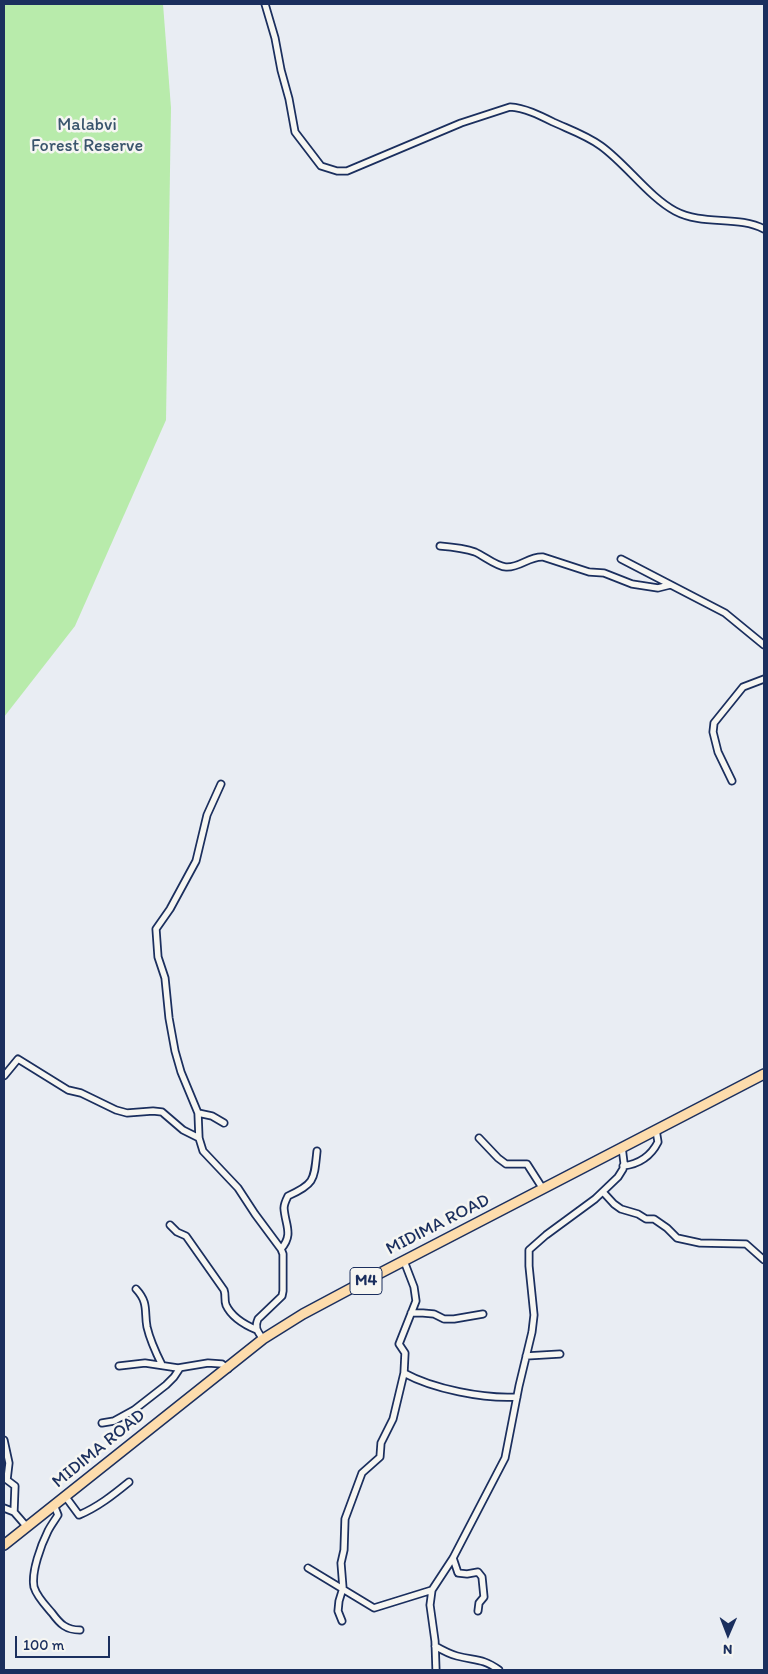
<!DOCTYPE html>
<style>
body{margin:0}
#map{position:relative;width:768px;height:1674px;overflow:hidden;background:#e9edf3;font-family:Itim,sans-serif}
canvas{display:block}
.frame{position:absolute;inset:0;border:5px solid #1b2f5e;pointer-events:none}
.north{position:absolute;left:703px;top:1609px;width:50px;height:50px;-webkit-text-stroke:4px #f6f6f2;paint-order:stroke;rotate:181deg;font-size:14px;font-weight:700;line-height:20px;text-align:center;color:#1b2f5e}
.north::after{content:'';display:block;margin:auto;width:18px;height:22px;background:#1b2f5e;clip-path:polygon(50% 0,100% 100%,50% 72%,0 100%)}
.scale{position:absolute;left:15px;top:1636px;width:95px;height:22px;box-sizing:border-box;border:2px solid #1b2f5e;border-top:0;padding-left:6px;font-size:15px;line-height:18px;white-space:nowrap;color:#1b2f5e;-webkit-text-stroke:4px #f6f6f2;paint-order:stroke}
</style>
<div id="map">
<canvas width="768" height="1674"></canvas>
<div class="frame"></div>
<div class="north">N</div>
<div class="scale">100 m</div>
</div>
<script>
const c = document.querySelector('canvas').getContext('2d');
c.lineJoin = 'round';
function paint(path, color) { c.fillStyle = color; c.fill(path, 'evenodd'); }
function trace(path, color, width, dash) { c.strokeStyle = color; c.lineWidth = width; c.lineCap = dash ? 'butt' : 'round'; c.setLineDash(dash || []); c.stroke(path); }
function drawText(font, color, halo, rows, align = 'center') {
  c.font = font + ' Itim,sans-serif'; c.lineWidth = 5; c.setLineDash([]); c.textBaseline = 'middle'; c.strokeStyle = halo; c.fillStyle = color; for (const [text, x, y, turn = 0] of rows) {
    c.save(); c.translate(x, y); c.rotate((+turn || 0) * Math.PI / 180); c.textAlign = isNaN(turn) ? turn : align; if (halo) c.strokeText(text, 0, 0); c.fillText(text, 0, 0); c.restore();
  }
}
const green = new Path2D(`
 M 4,4 L 163,4 L 171,108 L 166,420 L 75,626 L 4,717 Z`);
const street = new Path2D(`
 M 265,4 L 275,38 L 281,70 L 289,99 L 295,132 L 321,166 L 337,171 L 347,171 L 461,123 L 510,107 C 525,108 539,115 553,122 C 568,129 586,135 601,146 C 626,164 649,197 675,211 C 703,226 738,215 764,229
 M 440,546 C 452,547 464,548 475,552 C 484,556 497,567 506,567 C 520,568 529,556 543,557 L 589,572 L 604,573 L 632,584 L 658,588 L 670,585
 M 621,559 L 725,613 L 764,645
 M 732,781 L 718,752 L 713,732 L 714,723 L 743,687 L 764,679
 M 221,784 L 207,815 L 196,861 L 170,909 L 156,929 L 158,957 L 165,978 L 169,1018 L 175,1051 L 181,1072 L 198,1113 L 199,1138 L 203,1151 L 238,1188 L 255,1214 L 281,1249 L 283,1254 L 283,1291 L 282,1296 L 258,1319 C 254,1328 258,1332 263,1339
 M 4,1076 L 18,1059 L 68,1090 L 81,1093 L 116,1110 L 127,1113 L 153,1111 L 162,1112 L 183,1130 L 199,1138
 M 198,1113 L 212,1116 L 224,1123
 M 479,1138 L 498,1158 L 506,1164 L 527,1164 L 543,1189
 M 623,1166 C 640,1164 651,1156 658,1142 L 656,1130
 M 603,1192 L 614,1204 L 621,1209 L 638,1214 L 646,1219 L 654,1219 L 667,1228 L 677,1238 L 700,1243 L 746,1244 L 764,1260
 M 170,1225 L 177,1232 L 186,1236 L 224,1290 C 226,1295 224,1300 226,1305 C 232,1318 245,1325 257,1330
 M 281,1249 C 294,1234 285,1225 284,1208 C 284,1205 286,1200 288,1196 C 315,1184 314,1180 317,1151
 M 136,1289 C 149,1303 144,1311 147,1327 C 150,1340 156,1353 162,1365
 M 411,1313 L 423,1313 L 434,1314 L 444,1319 L 454,1319 L 483,1314
 M 526,1356 L 560,1354
 M 119,1366 L 145,1363 L 178,1368 L 208,1363 L 222,1364 L 228,1369
 M 404,1373 C 433,1389 484,1399 517,1397
 M 102,1423 L 114,1421 L 134,1410 L 166,1385 L 174,1377 L 180,1368
 M 4,1440 L 9,1463 L 7,1480 L 15,1486 L 14,1512 L 27,1527
 M 65,1496 L 79,1515 C 98,1507 113,1495 129,1482
 M 54,1505 L 58,1515 C 55,1520 51,1525 48,1531 C 41,1545 31,1572 34,1587 C 37,1597 46,1606 52,1613 C 60,1624 66,1630 80,1630
 M 4,1508 L 14,1512
 M 453,1558 L 458,1573 L 467,1574 L 478,1572 L 482,1577 L 484,1597 L 479,1603 L 478,1611
 M 308,1568 L 374,1608 L 432,1590
 M 342,1621 L 338,1611 L 339,1601 L 343,1588 L 341,1563 L 344,1550 L 345,1519 L 362,1473 L 380,1457 L 381,1443 L 393,1419 L 404,1373 L 405,1353 L 399,1344 L 416,1301 L 414,1287 L 404,1261
 M 435,1646 C 442,1650 449,1654 457,1656 C 476,1661 482,1658 499,1670
 M 436,1670 L 435,1641 L 430,1605 L 432,1590 L 453,1558 L 505,1458 L 519,1386 L 532,1332 L 534,1315 L 529,1266 L 529,1250 L 546,1235 L 595,1199 L 618,1177 L 623,1169 L 624,1163 L 622,1147`);
const primary = new Path2D(`
 M 4,1545 L 263,1339 L 303,1314 L 363,1282 L 764,1074`);
const shields = [
 [366,1281,32]
];
const shieldNames = [
 ["M4",366,1281]
];
const parkNames = [
 ["Malabvi",87,125],
 ["Forest Reserve",87,146]
];
const streetNames = [
 ["MIDIMA ROAD",438,1225,-27],
 ["MIDIMA ROAD",99,1449,-39]
];
paint(green, '#b8ebab');
trace(street, '#1b2f5e', 9);
trace(primary, '#1b2f5e', 12);
trace(street, '#f6f6f2', 5.5);
trace(primary, '#fddcac', 9);
for (const [x, y, w] of shields) { const box = new Path2D(); box.roundRect(x - w / 2, y - 13.5, w, 27, 4); c.fillStyle = '#f6f6f2'; c.fill(box); trace(box, '#1b2f5e', 1); }
drawText('bold 16px', '#1b2f5e', null, shieldNames);
drawText('18px', '#3a556d', '#f6f6f2', parkNames);
drawText('18px', '#1b2f5e', '#f6f6f2', streetNames);
</script>
